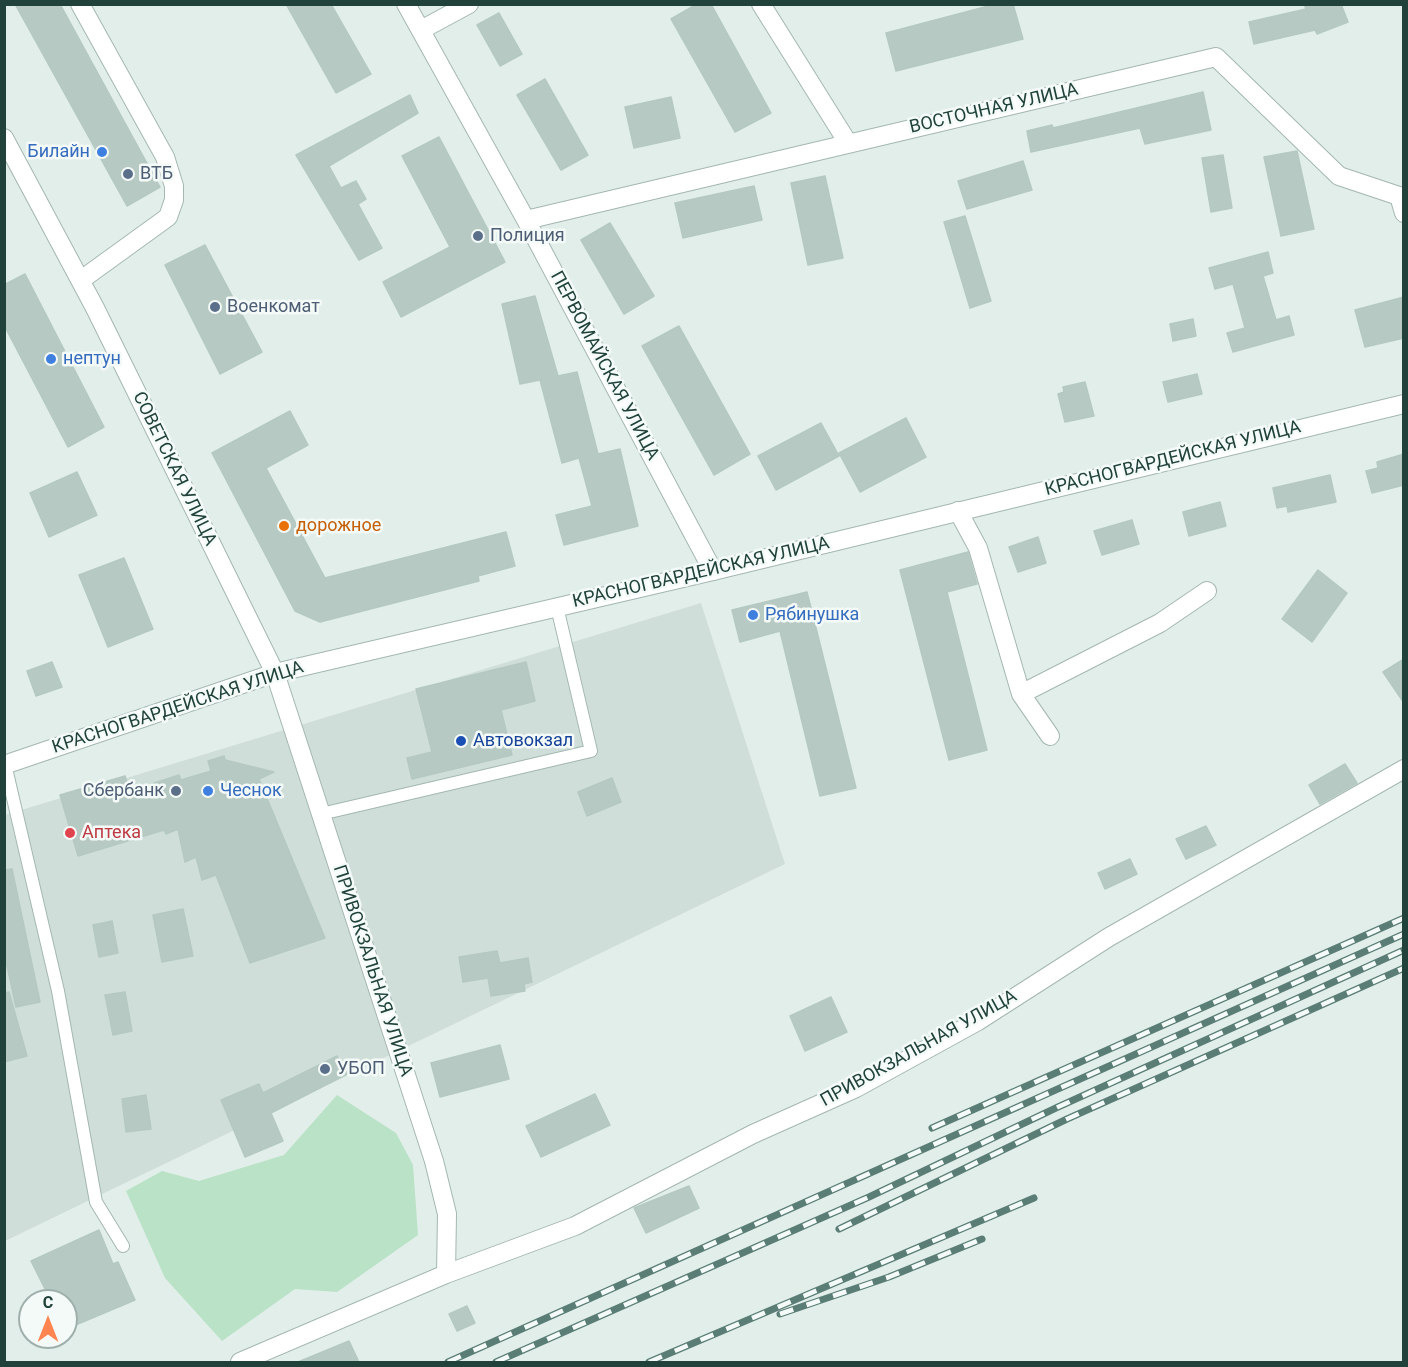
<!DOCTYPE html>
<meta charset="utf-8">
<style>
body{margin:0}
#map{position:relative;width:1408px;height:1367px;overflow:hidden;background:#e2eeea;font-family:Roboto,sans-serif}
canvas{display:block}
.frame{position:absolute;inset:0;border:6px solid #20423b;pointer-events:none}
.north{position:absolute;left:18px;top:1289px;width:60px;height:60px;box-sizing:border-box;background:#f4faf7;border:2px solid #9fb0ac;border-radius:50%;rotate:0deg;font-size:16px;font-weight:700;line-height:24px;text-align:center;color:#20423b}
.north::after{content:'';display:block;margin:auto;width:21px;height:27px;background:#ff8450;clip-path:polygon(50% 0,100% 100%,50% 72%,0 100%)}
</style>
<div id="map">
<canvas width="1408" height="1367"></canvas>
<div class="frame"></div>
<div class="north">С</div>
</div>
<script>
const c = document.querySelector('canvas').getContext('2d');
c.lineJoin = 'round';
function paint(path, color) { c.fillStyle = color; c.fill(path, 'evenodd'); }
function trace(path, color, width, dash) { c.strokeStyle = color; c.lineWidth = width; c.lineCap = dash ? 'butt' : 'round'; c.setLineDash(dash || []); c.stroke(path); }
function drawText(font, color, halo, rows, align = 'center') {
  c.font = font + ' Roboto,sans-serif'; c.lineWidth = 5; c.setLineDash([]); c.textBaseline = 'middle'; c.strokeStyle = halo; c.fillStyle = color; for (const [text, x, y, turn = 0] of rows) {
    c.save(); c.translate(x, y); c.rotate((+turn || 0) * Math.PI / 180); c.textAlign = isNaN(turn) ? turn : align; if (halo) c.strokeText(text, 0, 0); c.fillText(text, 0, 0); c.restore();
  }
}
const built = new Path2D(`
 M 701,603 L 785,864 L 5,1241 L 5,815 Z`);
const green = new Path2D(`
 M 337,1095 L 396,1133 L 413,1165 L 418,1235 L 337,1292 L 295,1289 L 222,1341 L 165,1278 L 126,1191 L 162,1171 L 199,1181 L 284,1155 Z`);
const building = new Path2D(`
 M 15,4 L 60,4 L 160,187 L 127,206 Z
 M 286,4 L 331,4 L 371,74 L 336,93 Z
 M 697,4 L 711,4 L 771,113 L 735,132 L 671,19 Z
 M 996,4 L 1013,4 L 1023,39 L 896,71 L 886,33 Z
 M 1304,4 L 1341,4 L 1348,22 L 1317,34 L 1315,30 L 1254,44 L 1249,22 L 1306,9 Z
 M 499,13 L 522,54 L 500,66 L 477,25 Z
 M 545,79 L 588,155 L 561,170 L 517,95 Z
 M 1203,92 L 1211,130 L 1145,144 L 1140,128 L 1031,152 L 1027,131 L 1052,125 L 1053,128 Z
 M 410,95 L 418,113 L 329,166 L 341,188 L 356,181 L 366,199 L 358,204 L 382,248 L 359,260 L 296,155 Z
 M 671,97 L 680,138 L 634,148 L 625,107 Z
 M 439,137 L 505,262 L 401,317 L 383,282 L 450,247 L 402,156 Z
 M 1297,151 L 1314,229 L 1281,236 L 1264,157 Z
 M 1223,155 L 1232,208 L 1211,212 L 1202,158 Z
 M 1023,161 L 1032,190 L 967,209 L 958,181 Z
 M 825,176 L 843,258 L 808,265 L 791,183 Z
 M 754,186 L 762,220 L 683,238 L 675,203 Z
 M 965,216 L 991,301 L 970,308 L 944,222 Z
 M 610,223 L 654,296 L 624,314 L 581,240 Z
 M 205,245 L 262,352 L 220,374 L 165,265 Z
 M 1268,252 L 1273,273 L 1263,276 L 1276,320 L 1289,316 L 1294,335 L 1233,352 L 1227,333 L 1245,328 L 1233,284 L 1215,289 L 1209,268 Z
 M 25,274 L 104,427 L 68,447 L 4,325 L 4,285 Z
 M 535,296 L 558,376 L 577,372 L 598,454 L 620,449 L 638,526 L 564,545 L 556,515 L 592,506 L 579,458 L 562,463 L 540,380 L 520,384 L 502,304 Z
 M 1404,297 L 1404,338 L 1365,347 L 1355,310 Z
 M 1193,319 L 1196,336 L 1173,341 L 1170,324 Z
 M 679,326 L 750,454 L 714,475 L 642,346 Z
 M 1197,374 L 1202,394 L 1168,402 L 1163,382 Z
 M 1085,382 L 1094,416 L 1065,422 L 1058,394 L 1064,392 L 1063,387 Z
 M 290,411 L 308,445 L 266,468 L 325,578 L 506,532 L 515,566 L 478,576 L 479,581 L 320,622 L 295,611 L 212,453 Z
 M 906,418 L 926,457 L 860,492 L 839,453 Z
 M 821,423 L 839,456 L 776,490 L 758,456 Z
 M 1404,454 L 1404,485 L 1372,493 L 1366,471 L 1378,468 L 1377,462 Z
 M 77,472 L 97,515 L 49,537 L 30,493 Z
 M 1330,475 L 1336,502 L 1288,512 L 1287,506 L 1277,508 L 1273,488 Z
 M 1220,502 L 1226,526 L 1189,536 L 1183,512 Z
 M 1132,520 L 1139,544 L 1102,555 L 1094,531 Z
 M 1038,537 L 1046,563 L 1018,572 L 1009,547 Z
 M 968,552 L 977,584 L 947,592 L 987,750 L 949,760 L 900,570 Z
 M 124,558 L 153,629 L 108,647 L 79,575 Z
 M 1318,570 L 1347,593 L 1312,642 L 1282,619 Z
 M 807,592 L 856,788 L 820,796 L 780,631 L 740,642 L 732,610 Z
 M 1404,659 L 1404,703 L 1383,672 Z
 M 52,662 L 62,687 L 36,696 L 27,671 Z
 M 526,662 L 535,701 L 501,710 L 512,755 L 412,779 L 407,758 L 432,752 L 416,689 Z
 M 224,756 L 225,760 L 274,772 L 259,779 L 325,938 L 250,963 L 216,875 L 202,880 L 196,857 L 185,862 L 178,829 L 166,834 L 164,830 L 78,856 L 60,795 L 125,776 L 130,791 L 179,775 L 181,780 L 211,771 L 208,761 Z
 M 1345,764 L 1357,783 L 1320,804 L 1309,785 Z
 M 612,778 L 621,802 L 587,816 L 578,792 Z
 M 1206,826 L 1216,845 L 1186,859 L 1176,839 Z
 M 1130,859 L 1137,874 L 1105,889 L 1098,873 Z
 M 12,869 L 40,1002 L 16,1007 L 4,952 L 4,870 Z
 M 183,909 L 193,956 L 162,962 L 153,915 Z
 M 112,921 L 118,953 L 99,957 L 93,925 Z
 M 497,951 L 500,963 L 528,958 L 532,982 L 524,984 L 525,991 L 491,996 L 488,978 L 463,982 L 459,957 Z
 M 9,992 L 27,1056 L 4,1062 L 4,993 Z
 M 125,992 L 132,1031 L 113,1035 L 105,995 Z
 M 831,997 L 847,1032 L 805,1051 L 790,1016 Z
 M 500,1045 L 509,1079 L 440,1097 L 431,1063 Z
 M 337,1056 L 347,1074 L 271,1113 L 283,1141 L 245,1157 L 221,1100 L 259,1084 L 263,1093 Z
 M 595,1094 L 610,1125 L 541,1157 L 526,1126 Z
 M 146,1095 L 151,1129 L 126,1132 L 122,1099 Z
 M 689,1186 L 699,1208 L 646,1233 L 634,1208 Z
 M 99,1230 L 113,1264 L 118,1262 L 135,1300 L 66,1329 L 66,1301 L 51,1301 L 31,1261 Z
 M 467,1306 L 475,1323 L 457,1331 L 449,1314 Z
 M 349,1341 L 359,1362 L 298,1362 Z`);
const service = new Path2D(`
 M 5,764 L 58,991 L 96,1202 L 123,1246
 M 321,814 L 591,751 L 557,607`);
const minor = new Path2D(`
 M 80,4 L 165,157 L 174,186 L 174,200 L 168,217 L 81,280
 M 406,4 L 526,220 L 713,571
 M 761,4 L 848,143
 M 421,30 L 469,4
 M 4,138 L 95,308 L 275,673 L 434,1161 L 447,1214 L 446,1274 L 240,1362
 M 526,220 L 1216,57 L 1339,176 L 1399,196 L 1404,213
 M 958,511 L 978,548 L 1021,694 L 1050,736
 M 1021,694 L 1160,623 L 1207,591
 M 446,1274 L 575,1226 L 753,1134 L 856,1088 L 978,1021 L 1109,937 L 1404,769`);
const tertiary = new Path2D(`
 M 4,765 L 275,673 L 713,571 L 1404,404`);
const rail = new Path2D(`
 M 932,1128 L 1404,918
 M 839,1229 L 1067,1119 L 1404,968
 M 780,1314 L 889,1277 L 982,1239
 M 448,1362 L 1404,934
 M 496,1362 L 869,1197 L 1058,1107 L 1404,950
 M 649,1362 L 1034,1198`);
const markers = [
 [102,152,6,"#3f7fe0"],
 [128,174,6,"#5c6f8a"],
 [478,236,6,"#5c6f8a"],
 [215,307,6,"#5c6f8a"],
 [51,359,6,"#3f7fe0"],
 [284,526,6,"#e8710a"],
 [753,615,6,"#3f7fe0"],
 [461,741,6,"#1a4fb4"],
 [176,791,6,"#5c6f8a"],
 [208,791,6,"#3f7fe0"],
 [70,833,6,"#e0444e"],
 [325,1069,6,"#5c6f8a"]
];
const streetNames = [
 ["ВОСТОЧНАЯ УЛИЦА",994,109,-13],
 ["ПЕРВОМАЙСКАЯ УЛИЦА",604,366,62],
 ["КРАСНОГВАРДЕЙСКАЯ УЛИЦА",1173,459,-14],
 ["СОВЕТСКАЯ УЛИЦА",174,469,64],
 ["КРАСНОГВАРДЕЙСКАЯ УЛИЦА",701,573,-13],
 ["КРАСНОГВАРДЕЙСКАЯ УЛИЦА",178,708,-18],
 ["ПРИВОКЗАЛЬНАЯ УЛИЦА",372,971,72],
 ["ПРИВОКЗАЛЬНАЯ УЛИЦА",919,1049,-29]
];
const shopNames = [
 ["Билайн",90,152,"right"],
 ["нептун",63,359],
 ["Рябинушка",765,615],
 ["Чеснок",220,791]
];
const serviceNames = [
 ["ВТБ",140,174],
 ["Полиция",490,236],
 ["Военкомат",227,307],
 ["Сбербанк",164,791,"right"],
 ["УБОП",337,1069]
];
const foodNames = [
 ["дорожное",296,526]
];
const transitNames = [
 ["Автовокзал",473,741]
];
const healthNames = [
 ["Аптека",82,833]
];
paint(built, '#d0ded9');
paint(green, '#b9e2c6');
paint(building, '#b7c9c3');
trace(building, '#b4c9c1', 1.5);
trace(service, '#a4b7b2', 14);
trace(minor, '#a4b7b2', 20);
trace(tertiary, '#a4b7b2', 20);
trace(service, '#fff', 12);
trace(minor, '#fff', 18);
trace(tertiary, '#fff', 18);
trace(rail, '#5a7d76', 7);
trace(rail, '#f4faf7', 4.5, [14]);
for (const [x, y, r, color] of markers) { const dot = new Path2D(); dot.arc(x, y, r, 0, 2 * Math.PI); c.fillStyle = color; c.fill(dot); trace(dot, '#f4faf7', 2); }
drawText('18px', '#20423b', '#f4faf7', streetNames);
drawText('18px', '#366cbe', '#f4faf7', shopNames, 'left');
drawText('18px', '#4e5e75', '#f4faf7', serviceNames, 'left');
drawText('18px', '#c56008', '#f4faf7', foodNames, 'left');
drawText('18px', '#164399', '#f4faf7', transitNames, 'left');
drawText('18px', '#be3a42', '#f4faf7', healthNames, 'left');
</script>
